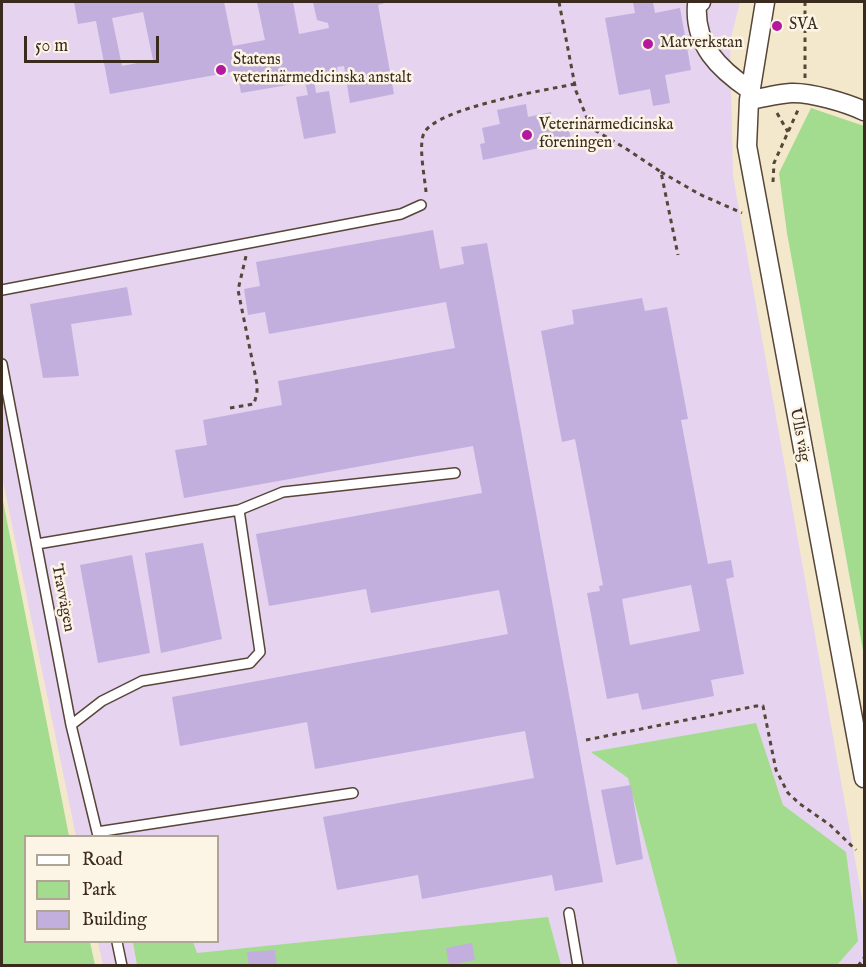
<!DOCTYPE html>
<meta charset="utf-8">
<style>
body{margin:0}
#map{position:relative;width:866px;height:967px;overflow:hidden;background:#f3e7cc;font-family:"IM FELL English",serif}
canvas{display:block}
.frame{position:absolute;inset:0;border:3px solid #3b2a1e;pointer-events:none}
.legend{position:absolute;left:24px;top:835px;width:195px;height:108px;box-sizing:border-box;background:#fcf5e5;border:2px solid #afa495;margin:0;padding:8px 10px;list-style:none;font-size:18px;color:#3b2a1e}
.legend li{display:flex;align-items:center;gap:12px;height:30px}
.legend b{width:30px;border:2px solid #afa495}
.scale{position:absolute;left:24px;top:36px;width:135px;height:27px;box-sizing:border-box;border:3px solid #3b2a1e;border-top:0;padding-left:8px;font-size:18px;line-height:21px;white-space:nowrap;color:#3b2a1e;-webkit-text-stroke:4px #fcf5e5;paint-order:stroke}
</style>
<div id="map">
<canvas width="866" height="967"></canvas>
<div class="frame"></div>
<ul class="legend">
<li><b style="height:8px;background:#fff"></b>Road</li>
<li><b style="height:16px;background:#a3dc8e"></b>Park</li>
<li><b style="height:16px;background:#c2afde"></b>Building</li>
</ul>
<div class="scale">50 m</div>
</div>
<script>
const c = document.querySelector('canvas').getContext('2d');
c.lineJoin = 'round';
function paint(path, color) { c.fillStyle = color; c.fill(path, 'evenodd'); }
function trace(path, color, width, dash) { c.strokeStyle = color; c.lineWidth = width; c.lineCap = dash ? 'butt' : 'round'; c.setLineDash(dash || []); c.stroke(path); }
function drawText(font, color, halo, rows, align = 'center') {
  c.font = font + ' "IM FELL English",serif'; c.lineWidth = 5; c.setLineDash([]); c.textBaseline = 'middle'; c.strokeStyle = halo; c.fillStyle = color; for (const [text, x, y, turn = 0] of rows) {
    c.save(); c.translate(x, y); c.rotate((+turn || 0) * Math.PI / 180); c.textAlign = isNaN(turn) ? turn : align; if (halo) c.strokeText(text, 0, 0); c.fillText(text, 0, 0); c.restore();
  }
}
const built = new Path2D(`
 M 2,2 L 740,2 L 730,42 L 733,176 L 864,910 L 864,965 L 103,965 L 98,942 L 218,942 L 218,836 L 76,836 L 2,476 Z`);
const green = new Path2D(`
 M 811,108 L 864,126 L 864,656 L 787,233 L 779,173 Z
 M 2,496 L 69,836 L 26,836 L 26,942 L 90,942 L 95,965 L 2,965 Z
 M 756,723 L 783,805 L 846,852 L 858,941 L 837,965 L 678,965 L 628,778 L 591,752 Z
 M 548,917 L 561,965 L 137,965 L 133,942 L 193,942 L 197,953 Z`);
const building = new Path2D(`
 M 74,2 L 224,2 L 233,46 L 265,40 L 257,2 L 293,2 L 299,34 L 329,28 L 328,23 L 317,20 L 313,2 L 388,2 L 378,5 L 394,94 L 350,103 L 344,66 L 337,67 L 338,75 L 314,80 L 316,93 L 329,91 L 336,133 L 304,139 L 296,97 L 308,95 L 305,82 L 241,93 L 237,71 L 110,94 L 96,21 L 78,24 ZM 143,12 L 153,60 L 122,66 L 112,18 Z
 M 633,2 L 653,2 L 655,13 L 680,8 L 691,70 L 665,75 L 670,103 L 653,106 L 650,89 L 619,95 L 605,18 L 635,13 Z
 M 526,104 L 528,117 L 551,112 L 553,123 L 566,121 L 572,141 L 483,160 L 480,144 L 485,143 L 482,128 L 500,124 L 497,110 Z
 M 433,230 L 440,269 L 464,264 L 461,247 L 487,243 L 603,882 L 555,891 L 552,875 L 422,899 L 418,875 L 337,890 L 323,817 L 534,778 L 525,731 L 315,769 L 307,722 L 180,746 L 172,697 L 508,634 L 499,590 L 371,613 L 366,589 L 269,606 L 256,534 L 482,493 L 473,446 L 184,498 L 175,450 L 207,445 L 203,420 L 282,405 L 278,381 L 455,348 L 446,302 L 269,334 L 265,312 L 248,315 L 244,289 L 260,286 L 256,262 Z
 M 127,287 L 132,315 L 71,324 L 79,376 L 43,378 L 30,304 Z
 M 642,298 L 645,311 L 667,307 L 688,419 L 681,420 L 708,564 L 731,560 L 734,577 L 726,579 L 744,674 L 711,680 L 714,696 L 642,710 L 638,693 L 607,699 L 587,593 L 600,591 L 599,586 L 603,585 L 575,439 L 562,442 L 541,331 L 574,324 L 572,310 ZM 691,585 L 700,631 L 630,645 L 622,599 Z
 M 203,543 L 222,639 L 161,653 L 145,553 Z
 M 132,555 L 150,653 L 98,663 L 80,565 Z
 M 631,785 L 643,859 L 616,865 L 601,790 Z
 M 472,943 L 475,960 L 449,965 L 446,948 Z
 M 275,950 L 277,966 L 249,966 L 247,952 Z`);
const path = new Path2D(`
 M 559,2 L 576,91 L 591,128 L 625,148 L 661,172 L 678,255
 M 805,78 L 805,2
 M 777,113 L 788,132
 M 661,172 L 699,194 L 742,213
 M 773,182 L 774,163 L 798,110
 M 426,192 C 425,179 418,145 424,133 C 437,108 545,90 575,84
 M 230,408 L 254,404 L 257,393 L 257,384 L 238,290 L 246,256
 M 586,740 L 756,706 L 763,706 L 776,770 L 788,793 L 800,804 L 830,825 L 856,850
 M 858,966 L 864,958`);
const service = new Path2D(`
 M 2,290 L 401,214 L 421,205
 M 2,364 L 71,725 L 98,836
 M 37,544 L 239,510 L 283,492 L 455,473
 M 71,725 L 102,701 L 142,681 L 250,663 L 260,652 L 239,510
 M 97,832 L 353,793
 M 569,913 L 578,966
 M 117,942 L 122,966`);
const minor = new Path2D(`
 M 701,2 L 697,5 C 694,45 719,69 750,90
 M 765,2 L 749,100 L 747,146 L 864,778
 M 749,100 C 763,98 777,94 791,93 C 810,92 847,103 864,111`);
const markers = [
 [777,26,6,"#b5179e"],
 [648,44,6,"#b5179e"],
 [221,70,6,"#b5179e"],
 [527,135,6,"#b5179e"]
];
const poiNames = [
 ["SVA",789,26],
 ["Matverkstan",660,44],
 ["Statens",233,61],
 ["veterinärmedicinska anstalt",233,79],
 ["Veterinärmedicinska",539,126],
 ["föreningen",539,144]
];
const streetNames = [
 ["Ulls väg",799,435,79],
 ["Travvägen",62,598,79]
];
paint(built, '#e5d3f0');
paint(green, '#a3dc8e');
paint(building, '#c2afde');
trace(service, '#574638', 12);
trace(minor, '#574638', 21);
trace(path, '#574638', 3, [4.5, 4.5]);
trace(service, '#fff', 9);
trace(minor, '#fff', 18);
for (const [x, y, r, color] of markers) { const dot = new Path2D(); dot.arc(x, y, r, 0, 2 * Math.PI); c.fillStyle = color; c.fill(dot); trace(dot, '#fcf5e5', 2); }
drawText('16px', '#3b2a1e', '#fcf5e5', poiNames, 'left');
drawText('16px', '#3b2a1e', '#fcf5e5', streetNames);
</script>
